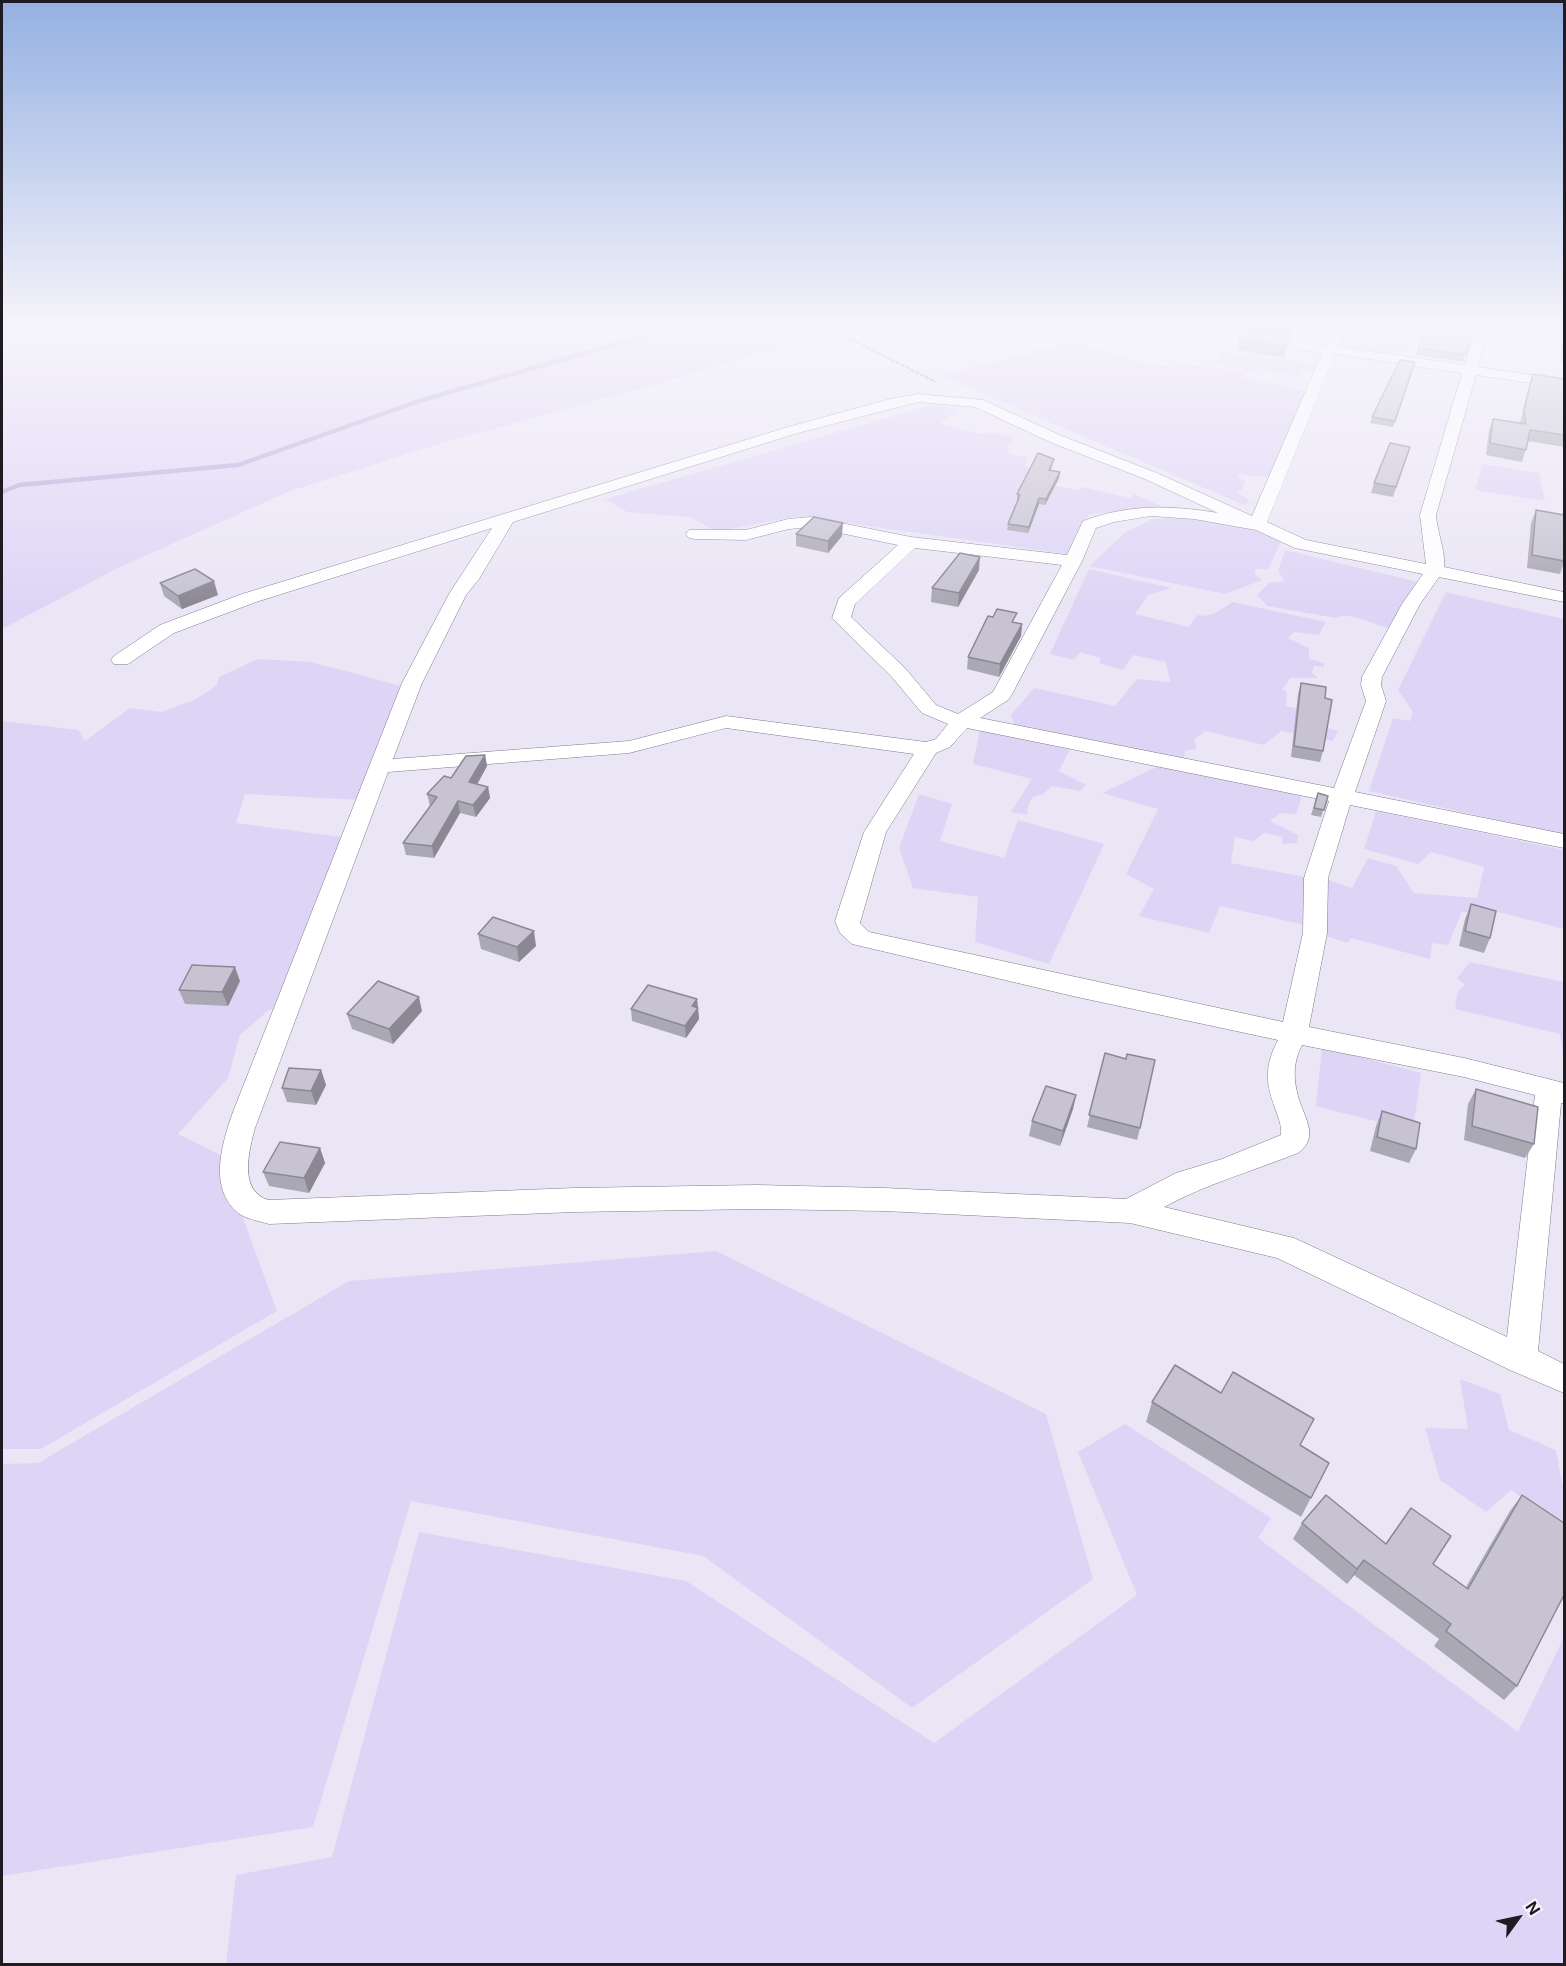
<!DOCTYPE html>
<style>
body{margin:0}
#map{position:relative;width:1566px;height:1966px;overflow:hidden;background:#ebe6f6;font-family:Inter,sans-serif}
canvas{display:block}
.frame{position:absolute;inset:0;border:3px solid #1e1c22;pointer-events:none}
.north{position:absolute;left:1488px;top:1888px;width:60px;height:60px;-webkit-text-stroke:4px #f7f5fe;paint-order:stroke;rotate:57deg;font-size:16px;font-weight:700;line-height:24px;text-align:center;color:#1e1c22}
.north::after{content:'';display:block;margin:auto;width:21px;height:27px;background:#1e1c22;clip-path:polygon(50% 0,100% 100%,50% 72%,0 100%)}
</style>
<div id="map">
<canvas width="1566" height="1966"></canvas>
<div class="frame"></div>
<div class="north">N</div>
</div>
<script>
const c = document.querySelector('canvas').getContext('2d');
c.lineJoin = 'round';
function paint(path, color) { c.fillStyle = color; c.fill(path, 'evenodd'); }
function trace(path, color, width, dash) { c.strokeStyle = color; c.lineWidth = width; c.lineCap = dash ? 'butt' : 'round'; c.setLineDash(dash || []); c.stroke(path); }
const green = new Path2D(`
 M 2,330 L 780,330 L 801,341 L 639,389 L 449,441 L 290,491 L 118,568 L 2,629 Z
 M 1289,330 L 1336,330 L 1330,346 L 1297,339 L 1300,332 Z
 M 1345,330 L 1420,330 L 1413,350 L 1390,355 L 1338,347 Z
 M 1074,341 L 1123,357 L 1151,364 L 1174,367 L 1177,363 L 1244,372 L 1245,378 L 1311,392 L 1271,478 L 1240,474 L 1238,477 L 1245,481 L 1242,490 L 1236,492 L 1250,501 L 1244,505 L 942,376 Z
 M 1223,352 L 1317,364 L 1317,372 L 1303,371 L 1297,377 L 1259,368 L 1253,372 L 1216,364 Z
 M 935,404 L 958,410 L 939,424 L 982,434 L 992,432 L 1015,438 L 1006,447 L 1010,454 L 1028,457 L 1025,465 L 1032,471 L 1026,480 L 1078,490 L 1082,487 L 1131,498 L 1134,494 L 1166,508 L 1089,514 L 1067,554 L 797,516 L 716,532 L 691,517 L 627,512 L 605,499 Z
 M 1482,464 L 1539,473 L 1545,501 L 1475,490 Z
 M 1195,517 L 1259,529 L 1282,540 L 1268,569 L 1255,569 L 1255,574 L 1262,580 L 1225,594 L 1090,566 L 1124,533 L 1152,519 Z
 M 1285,550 L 1418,582 L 1388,628 C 1371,624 1352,611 1336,618 L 1267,606 L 1257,595 L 1269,583 L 1285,581 L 1278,571 Z
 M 1089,569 L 1171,588 L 1148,595 L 1135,614 L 1189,627 L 1197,615 C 1211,618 1221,610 1232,602 L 1326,622 L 1319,635 L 1294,632 L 1288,638 L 1309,648 L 1309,659 L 1324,663 L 1324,667 L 1314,666 L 1312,673 L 1318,678 L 1290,678 L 1282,690 L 1287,692 L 1286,706 L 1310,711 L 1309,723 L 1338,731 L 1333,741 L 1281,731 L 1264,745 L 1205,731 L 1194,740 L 1197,749 L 1185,751 L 1184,760 L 1015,727 L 1011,715 L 1034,688 L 1115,706 L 1137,679 L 1170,682 L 1166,662 L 1133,655 L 1123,670 L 1099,663 L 1101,658 L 1080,652 L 1074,660 L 1050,654 Z
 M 1446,592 L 1564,619 L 1564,835 L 1369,791 L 1393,718 L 1410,721 L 1413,712 L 1398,690 Z
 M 258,659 L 311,662 L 405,687 L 359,800 L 245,794 L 236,823 L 349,838 L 281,1010 L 269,1010 L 240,1035 L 228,1078 L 178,1134 L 220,1155 L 277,1311 L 41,1449 L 2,1449 L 2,721 L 78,730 L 85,741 L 130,708 L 162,712 L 194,700 L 216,686 L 219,677 Z
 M 980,730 L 1070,749 L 1059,771 L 1086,785 L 1080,791 L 1051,786 L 1044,794 C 1030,796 1028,802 1027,815 L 1011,812 L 1032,779 L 973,764 Z
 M 1159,766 L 1303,793 L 1296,814 L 1280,813 L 1270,821 L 1298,835 L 1297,843 L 1282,844 L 1282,837 L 1264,833 L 1253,841 L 1235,837 L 1231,863 L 1305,877 L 1305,925 L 1220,906 L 1209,933 L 1139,916 L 1154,889 L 1126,874 L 1158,809 L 1102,793 Z
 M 919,794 L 952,804 L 940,841 L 1004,858 L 1018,820 L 1104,844 L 1049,964 L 975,942 L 978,897 L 913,888 L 899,848 Z
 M 1376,811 L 1564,850 L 1564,929 L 1490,910 L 1477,913 L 1462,912 L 1448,945 L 1432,943 L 1430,959 L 1351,938 L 1347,943 L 1323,935 L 1326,879 L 1352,888 L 1368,858 L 1396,866 L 1414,893 L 1477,898 L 1484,867 L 1431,852 L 1418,864 L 1364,849 Z
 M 1470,962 L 1564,982 L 1564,1061 L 1560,1034 L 1455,1009 L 1458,991 L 1465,985 L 1457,978 Z
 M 1322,1047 L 1421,1073 L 1413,1131 L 1316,1106 Z
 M 716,1251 L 1046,1414 L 1093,1579 L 912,1708 L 703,1556 L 411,1501 L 313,1827 L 2,1876 L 2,1464 L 38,1463 L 349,1281 Z
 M 1460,1379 L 1500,1394 L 1509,1430 L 1556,1450 L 1562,1483 L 1564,1483 L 1564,1528 L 1511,1490 L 1486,1512 L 1440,1480 L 1425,1428 L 1468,1429 Z
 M 1125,1424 L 1271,1518 L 1258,1538 L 1518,1732 L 1564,1637 L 1564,1964 L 226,1964 L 236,1875 L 332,1857 L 419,1532 L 686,1581 L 934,1743 L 1137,1595 L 1078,1452 Z`);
const stream = new Path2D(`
 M 2,492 L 19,485 L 238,465 L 419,401 L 665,330`);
const path = new Path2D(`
 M 832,330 L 936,382`);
const street = new Path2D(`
 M 1205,330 L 1227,330 L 1326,345 L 1332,330 L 1346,330 L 1339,347 L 1465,365 L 1475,330 L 1489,330 L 1478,367 L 1564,380 L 1564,388 L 1476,375 L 1436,515 C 1437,531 1446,553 1444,567 L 1564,592 L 1564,602 L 1439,577 L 1420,604 L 1382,677 L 1381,685 L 1386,701 L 1355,792 L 1564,834 L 1564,848 L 1350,805 L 1328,878 L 1327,933 L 1309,1027 L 1464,1058 L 1564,1083 L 1564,1103 L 1561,1103 L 1538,1351 L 1564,1364 L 1564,1393 L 1510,1370 L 1277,1258 L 1130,1223 L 884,1211 L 757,1209 L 574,1212 L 269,1224 C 259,1221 246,1219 238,1213 C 208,1188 222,1143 233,1112 L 402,683 L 449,594 L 492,528 L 256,602 L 174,633 L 128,664 L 114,664 L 111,660 L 114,656 L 160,625 L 242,594 L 788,427 L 890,399 L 918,394 L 983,400 L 1062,436 L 1157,473 L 1252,516 L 1322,353 L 1211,336 L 1206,335 ZM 1335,354 L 1462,373 L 1420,515 L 1426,564 L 1306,540 L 1267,522 ZM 918,402 L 975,407 L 1050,442 L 1145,479 L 1218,513 C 1171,505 1128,504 1083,521 L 1067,555 L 911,537 L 811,517 L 788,519 L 746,530 L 689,530 L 686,534 L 689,538 L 695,539 L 746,540 L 789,529 L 811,527 L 898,545 L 839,598 L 832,618 L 891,676 L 922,713 L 948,724 L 936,739 L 926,742 L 726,716 L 629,741 L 393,759 L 422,683 L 466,595 L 479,579 L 513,522 L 798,433 ZM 1151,516 L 1194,519 L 1256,530 L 1295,548 L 1423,574 L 1402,604 L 1362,677 L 1361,685 L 1366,701 L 1334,788 L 980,718 L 1008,700 L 1011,696 L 1082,561 L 1096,528 L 1114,522 ZM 915,548 L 1062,565 L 993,692 L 958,714 L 936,705 L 905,668 L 851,617 L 855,604 ZM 726,728 L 914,754 L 864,832 L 835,921 L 840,933 L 852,944 L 1077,997 L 1278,1040 C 1265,1065 1265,1081 1275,1108 C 1278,1117 1282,1125 1281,1135 L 1222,1159 L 1176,1173 L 1126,1199 L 884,1188 L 757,1185 L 574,1188 L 269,1200 C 238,1192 249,1150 255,1128 L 388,772 L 629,753 ZM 967,728 L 1329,801 L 1304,878 L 1303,933 L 1283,1022 L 869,932 L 860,923 L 886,832 L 936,753 L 950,747 ZM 1302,1045 L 1464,1077 L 1535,1095 L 1507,1337 L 1294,1238 L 1164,1207 C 1206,1184 1253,1171 1298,1153 C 1322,1136 1301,1114 1297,1092 C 1293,1075 1294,1060 1302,1045 Z`);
const wall = new Path2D(`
 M 1249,330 L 1294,330 L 1291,337 L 1249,331 Z
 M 1423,330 L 1473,330 L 1463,362 L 1416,355 L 1423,337 Z
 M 1563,330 L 1564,330 L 1564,361 L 1560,361 Z
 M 1239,339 L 1289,339 L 1284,358 L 1237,350 Z
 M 1415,362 L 1393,427 L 1370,423 L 1372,417 Z
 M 1533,374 L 1564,379 L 1564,447 L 1528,441 L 1522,462 L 1486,455 L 1489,430 L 1493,419 L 1520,423 L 1529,385 Z
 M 1410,447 L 1393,497 L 1371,493 L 1374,483 Z
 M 1053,465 L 1051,470 L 1060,472 L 1059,478 L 1045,505 L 1039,504 L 1028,533 L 1007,530 L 1008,524 L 1018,501 L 1017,500 L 1017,494 Z
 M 1536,510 L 1564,515 L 1564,562 L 1560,574 L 1527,568 L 1531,523 Z
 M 796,534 L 842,536 L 828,553 L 796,546 Z
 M 979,570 L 958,607 L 931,602 L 932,588 Z
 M 160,583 L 218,595 L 182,609 L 164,596 Z
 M 1015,623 L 1022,624 L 1021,636 L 999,677 L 967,669 L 968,657 Z
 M 1301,683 L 1323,751 L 1320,762 L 1291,757 L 1298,694 Z
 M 485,755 L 487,766 L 477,784 L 488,787 L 490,798 L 476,817 L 460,813 L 434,858 L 406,855 L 403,843 L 430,806 L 427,794 Z
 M 1318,793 L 1328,796 L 1321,817 L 1311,815 Z
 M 1471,904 L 1490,938 L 1484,953 L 1459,946 L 1465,919 Z
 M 478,934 L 536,946 L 519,962 L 481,949 Z
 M 240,981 L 228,1006 L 185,1004 L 179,990 Z
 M 697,999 L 699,1019 L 686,1038 L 632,1021 L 631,1009 Z
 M 422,1011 L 393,1044 L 352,1029 L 347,1014 Z
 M 1105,1053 L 1140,1128 L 1137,1140 L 1087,1127 Z
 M 321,1070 L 326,1085 L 316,1105 L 287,1102 L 282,1088 Z
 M 1476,1089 L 1534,1144 L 1525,1158 L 1464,1140 L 1468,1104 Z
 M 1076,1095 L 1073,1109 L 1060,1146 L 1029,1136 L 1032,1121 Z
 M 1382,1111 L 1416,1149 L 1409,1163 L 1370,1151 L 1376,1126 Z
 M 320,1148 L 325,1163 L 309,1193 L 269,1186 L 263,1172 Z
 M 1221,1393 L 1301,1445 L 1329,1463 L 1301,1517 L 1146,1422 L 1152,1402 Z
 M 1522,1495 L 1517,1686 L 1504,1700 L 1434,1646 L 1439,1639 L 1354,1575 L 1347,1584 L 1293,1539 L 1302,1523 L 1386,1544 L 1433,1564 L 1466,1587 L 1510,1511 Z`);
const shadedWall = new Path2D(`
 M 1060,472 L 1059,478 L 1045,505 L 1046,499 Z
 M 1039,498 L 1039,504 L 1028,533 L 1029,527 Z
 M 843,523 L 842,536 L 828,553 L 828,541 Z
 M 980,557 L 979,570 L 958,607 L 959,593 Z
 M 214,581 L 218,595 L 182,609 L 178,596 Z
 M 1022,624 L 1021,636 L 999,677 L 1000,664 Z
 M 485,755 L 487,766 L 472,794 L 469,782 Z
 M 488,787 L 490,798 L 476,817 L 473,805 Z
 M 458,801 L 460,813 L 434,858 L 432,846 Z
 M 534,931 L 536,946 L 519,962 L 517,947 Z
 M 235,967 L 240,981 L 228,1006 L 222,992 Z
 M 419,997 L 422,1011 L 393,1044 L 389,1029 Z
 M 697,999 L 699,1019 L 686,1038 L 685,1026 L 692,1006 Z
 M 321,1070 L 326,1085 L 316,1105 L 311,1091 Z
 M 1076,1095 L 1073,1109 L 1060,1146 L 1063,1131 Z
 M 320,1148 L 325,1163 L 309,1193 L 304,1178 Z
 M 1364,1560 L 1354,1575 L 1347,1584 L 1357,1569 Z`);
const building = new Path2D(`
 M 1425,330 L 1473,330 L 1466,355 L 1418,348 Z
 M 1244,332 L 1289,339 L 1286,347 L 1239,339 Z
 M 1400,360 L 1415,362 L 1395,421 L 1372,417 Z
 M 1533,374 L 1564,379 L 1564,435 L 1530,430 L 1526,450 L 1490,443 L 1493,419 L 1526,424 L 1524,410 Z
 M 1390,443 L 1410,447 L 1396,487 L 1374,483 Z
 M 1038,453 L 1054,459 L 1049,470 L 1060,472 L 1046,499 L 1039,498 L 1029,527 L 1008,524 L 1020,495 L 1017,494 Z
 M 1536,510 L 1564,515 L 1564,561 L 1532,555 Z
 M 814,517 L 843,523 L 828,541 L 796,534 Z
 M 960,553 L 980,557 L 959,593 L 932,588 Z
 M 195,569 L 214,581 L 178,596 L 160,583 Z
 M 997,609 L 1017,613 L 1012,622 L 1022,624 L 1000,664 L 968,657 L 988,616 L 993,617 Z
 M 1301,683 L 1326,687 L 1325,698 L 1332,700 L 1323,751 L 1294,746 Z
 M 485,755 L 469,782 L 488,787 L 473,805 L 458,801 L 432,846 L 403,843 L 437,797 L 427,794 L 444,776 L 451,778 L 466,756 Z
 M 1318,793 L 1328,796 L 1324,810 L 1314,808 Z
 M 1471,904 L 1496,911 L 1490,938 L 1465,931 Z
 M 493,917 L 534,931 L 517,947 L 478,934 Z
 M 192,965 L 235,967 L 222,992 L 179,990 Z
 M 378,981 L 419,997 L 389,1029 L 347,1014 Z
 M 648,985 L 697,999 L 692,1006 L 698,1008 L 685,1026 L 631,1009 Z
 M 1105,1053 L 1126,1059 L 1127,1054 L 1155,1060 L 1140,1128 L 1089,1115 Z
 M 289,1068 L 321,1070 L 311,1091 L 282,1088 Z
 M 1046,1086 L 1076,1095 L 1063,1131 L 1032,1121 Z
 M 1476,1089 L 1538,1107 L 1534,1144 L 1472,1126 Z
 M 1382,1111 L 1420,1123 L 1416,1149 L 1377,1137 Z
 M 280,1142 L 320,1148 L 304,1178 L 263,1172 Z
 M 1175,1365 L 1221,1393 L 1233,1372 L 1314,1419 L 1300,1445 L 1329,1463 L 1311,1498 L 1152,1402 Z
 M 1326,1495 L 1386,1544 L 1411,1508 L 1451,1536 L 1433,1564 L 1468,1589 L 1522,1495 L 1564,1523 L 1564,1595 L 1517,1686 L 1446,1631 L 1451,1624 L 1364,1560 L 1357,1569 L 1302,1523 Z`);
paint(green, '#ded5f6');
trace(stream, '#b7aad8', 4.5);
trace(street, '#7e7a89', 1);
trace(path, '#8b8793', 2, [4, 1.5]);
paint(street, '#fff');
paint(wall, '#aba8b5');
paint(shadedWall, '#8b8894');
paint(building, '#c7c3d3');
trace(building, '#8b8894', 1.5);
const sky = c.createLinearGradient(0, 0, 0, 606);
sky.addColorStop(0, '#94b0e2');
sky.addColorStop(0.54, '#f6f4fb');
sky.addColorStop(1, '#f6f4fb00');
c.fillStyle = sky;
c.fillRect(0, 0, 1566, 606);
</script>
